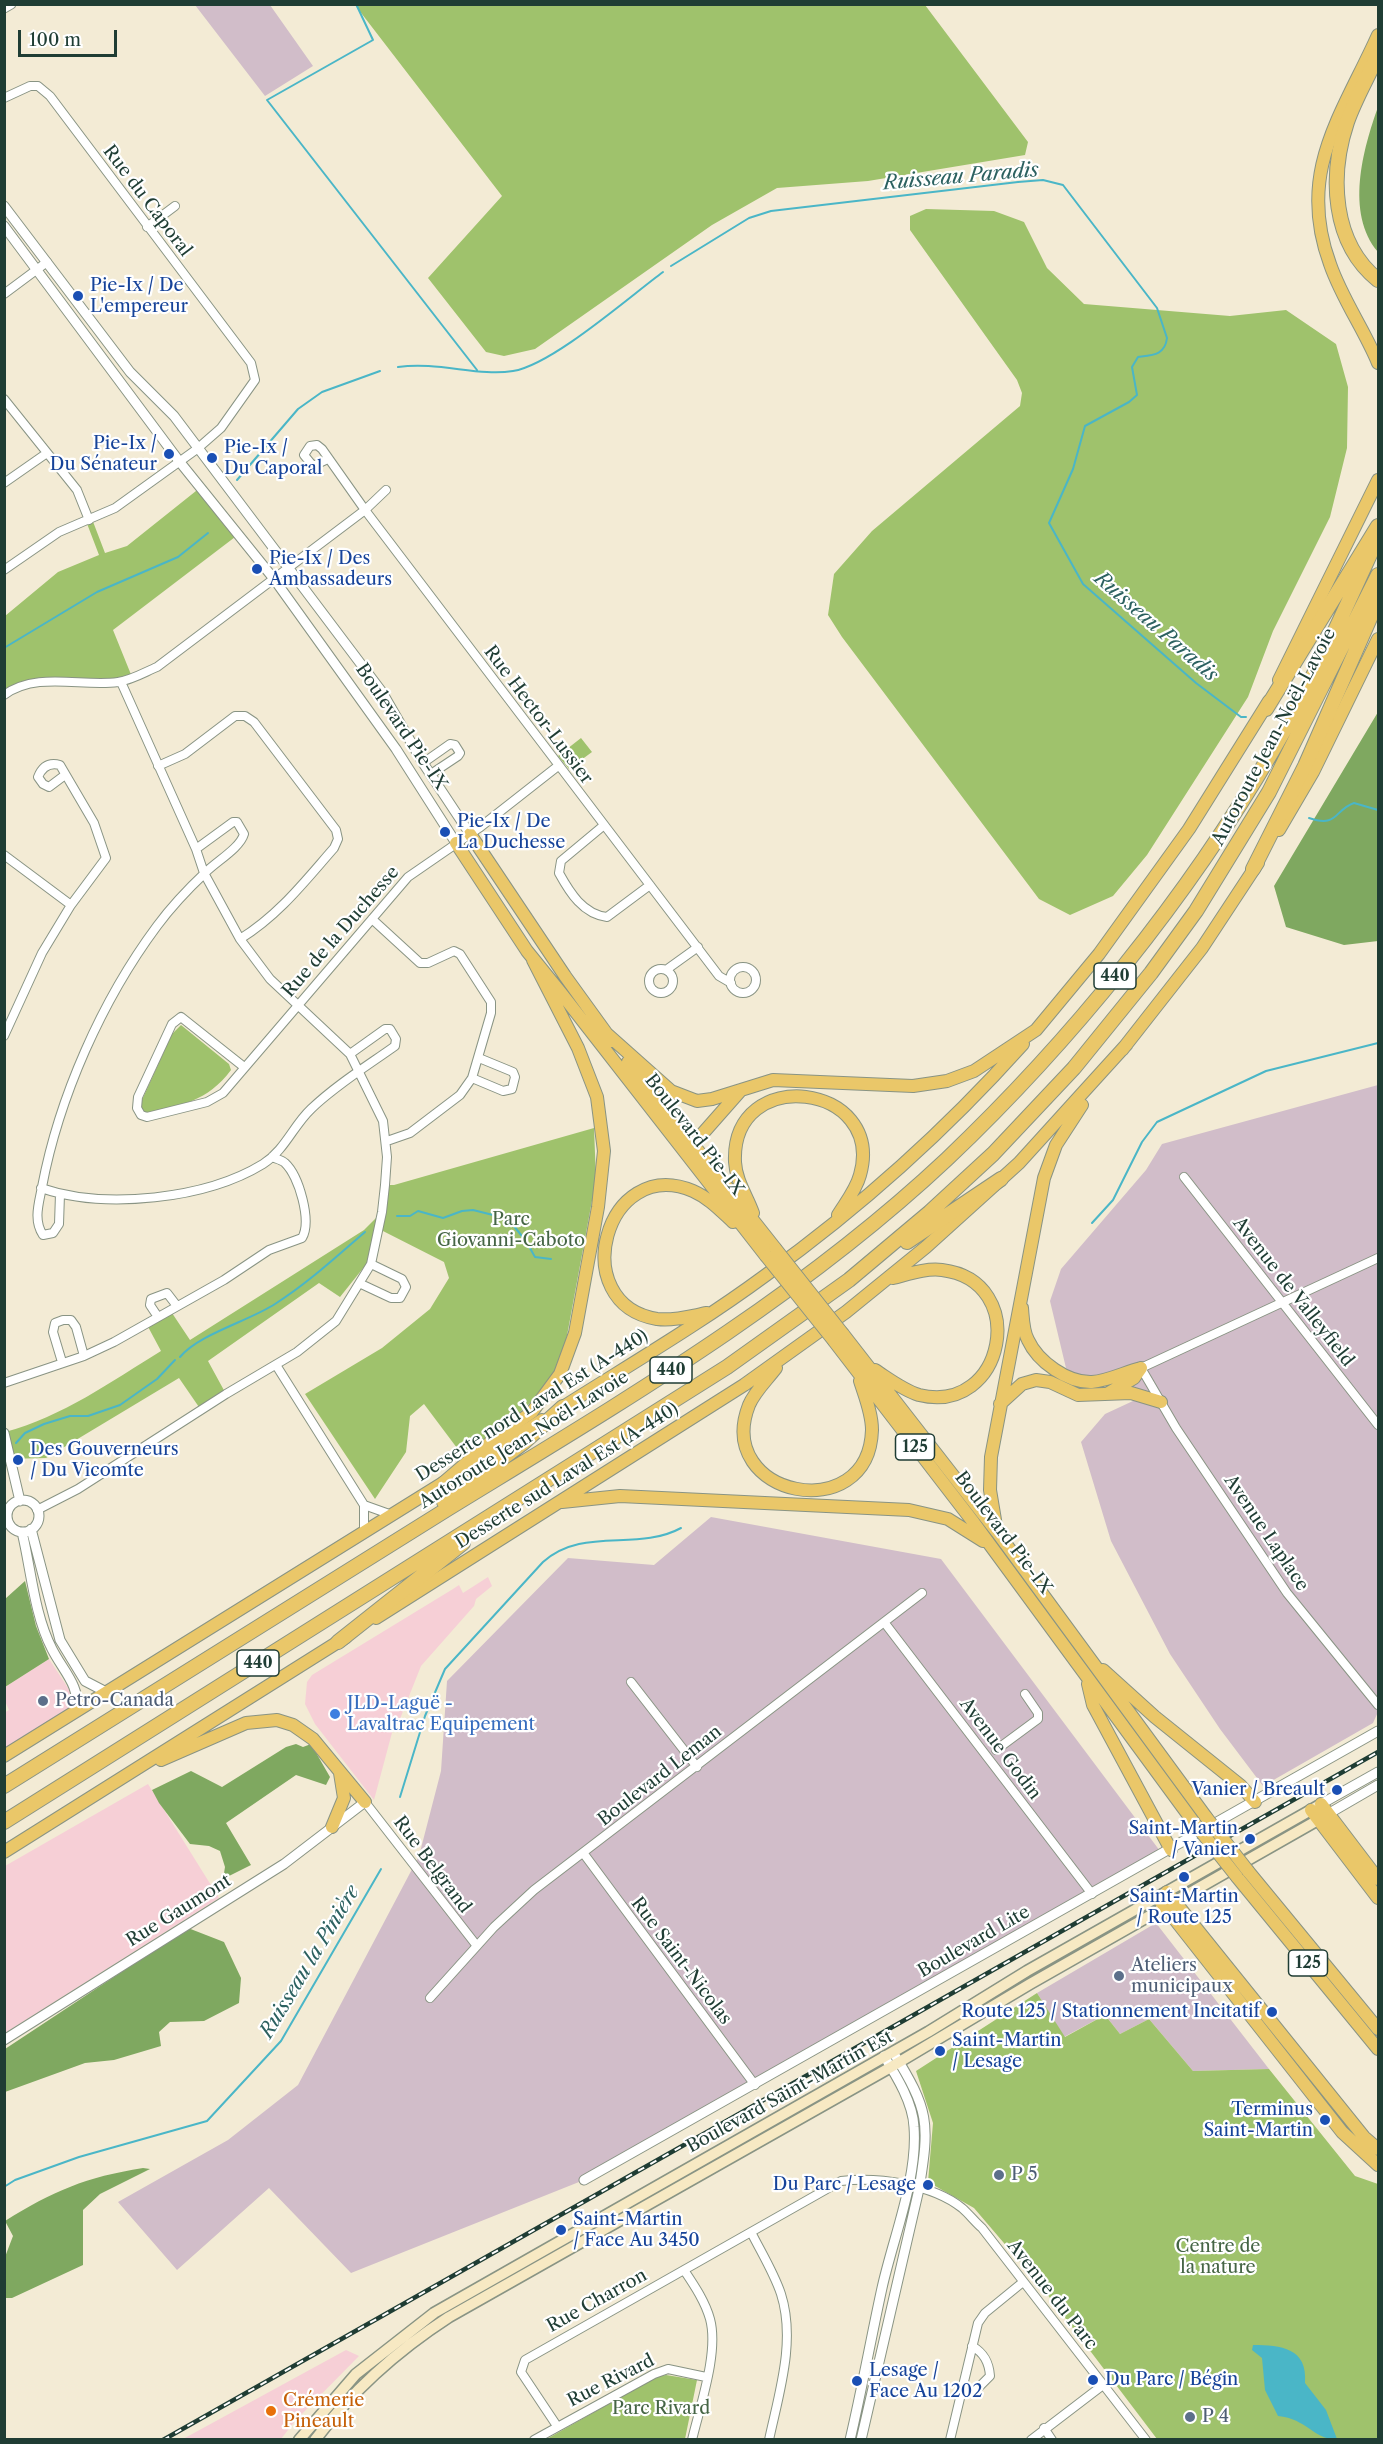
<!DOCTYPE html>
<meta charset="utf-8">
<style>
body{margin:0}
#map{position:relative;width:1383px;height:2444px;overflow:hidden;background:#f3ebd5;font-family:"Libre Caslon Text",serif}
canvas{display:block}
.frame{position:absolute;inset:0;border:6px solid #1f3d34;pointer-events:none}
.scale{position:absolute;left:18px;top:30px;width:99px;height:27px;box-sizing:border-box;border:3px solid #1f3d34;border-top:0;padding-left:8px;font-size:18px;line-height:21px;white-space:nowrap;color:#1f3d34;-webkit-text-stroke:4px #fff;paint-order:stroke}
</style>
<div id="map">
<canvas width="1383" height="2444"></canvas>
<div class="frame"></div>
<div class="scale">100 m</div>
</div>
<script>
const c = document.querySelector('canvas').getContext('2d');
c.lineJoin = 'round';
function paint(path, color) { c.fillStyle = color; c.fill(path, 'evenodd'); }
function trace(path, color, width, dash) { c.strokeStyle = color; c.lineWidth = width; c.lineCap = dash ? 'butt' : 'round'; c.setLineDash(dash || []); c.stroke(path); }
function drawText(font, color, halo, rows, align = 'center') {
  c.font = font + ' "Libre Caslon Text",serif'; c.lineWidth = 4.5; c.setLineDash([]); c.textBaseline = 'middle'; c.strokeStyle = halo; c.fillStyle = color; for (const [text, x, y, turn = 0] of rows) {
    c.save(); c.translate(x, y); c.rotate((+turn || 0) * Math.PI / 180); c.textAlign = isNaN(turn) ? turn : align; if (halo) c.strokeText(text, 0, 0); c.fillText(text, 0, 0); c.restore();
  }
}
const built = new Path2D(`
 M 488,1577 L 492,1586 L 476,1599 L 474,1606 L 421,1666 L 396,1729 L 393,1729 L 374,1800 L 315,1724 L 305,1704 L 307,1682 L 312,1675 L 453,1589 L 459,1585 L 463,1593 Z
 M 49,1659 L 70,1691 L 72,1706 L 5,1748 L 4,1713 L 9,1710 L 5,1701 L 5,1687 Z
 M 148,1784 L 219,1898 L 5,2033 L 5,1866 Z
 M 346,2350 L 359,2356 L 295,2421 L 281,2439 L 183,2439 Z`);
const industrial = new Path2D(`
 M 195,5 L 270,5 L 313,66 L 265,96 Z
 M 1378,1085 L 1378,1712 L 1373,1723 L 1263,1786 L 1220,1729 L 1170,1654 L 1111,1541 L 1081,1442 L 1105,1414 L 1133,1401 L 1120,1369 L 1092,1378 L 1076,1376 L 1066,1368 L 1050,1301 L 1061,1269 L 1146,1170 L 1162,1144 Z
 M 711,1517 L 941,1559 L 1160,1851 L 584,2180 L 351,2273 L 269,2188 L 177,2270 L 118,2202 L 228,2140 L 298,2085 L 419,1856 L 441,1771 L 447,1681 L 568,1558 L 654,1565 Z
 M 1156,1923 L 1269,2069 L 1193,2071 L 1149,2019 L 1120,2034 L 1105,2015 L 1064,2037 L 1037,1993 Z`);
const green = new Path2D(`
 M 355,5 L 925,5 L 1028,142 L 1025,155 L 868,181 L 777,188 L 712,225 L 535,349 L 504,356 L 486,352 L 428,278 L 502,196 Z
 M 926,209 L 994,211 L 1024,222 L 1047,268 L 1084,304 L 1230,316 L 1286,310 L 1336,344 L 1348,387 L 1347,448 L 1330,517 L 1273,631 L 1248,697 L 1147,855 L 1113,896 L 1070,915 L 1039,899 L 842,637 L 828,615 L 834,574 L 872,531 L 1020,406 L 1022,393 L 1017,380 L 910,230 L 910,216 Z
 M 201,487 L 239,534 L 113,630 L 132,677 L 121,682 L 40,683 L 5,696 L 5,616 L 58,572 L 99,555 L 86,521 L 92,519 L 105,553 L 127,546 Z
 M 581,738 L 592,752 L 569,769 L 558,756 Z
 M 181,1025 L 229,1064 L 231,1070 C 207,1102 182,1104 146,1115 L 141,1108 L 142,1100 L 172,1034 Z
 M 594,1128 L 596,1179 L 566,1341 L 555,1371 L 538,1396 L 519,1413 L 463,1456 L 424,1404 L 410,1416 L 406,1452 L 375,1499 L 305,1394 L 382,1348 L 430,1309 L 449,1278 L 444,1262 L 379,1229 L 372,1257 L 340,1297 L 319,1283 L 208,1361 L 226,1394 L 201,1410 L 179,1378 L 46,1458 L 5,1459 L 5,1432 C 62,1417 112,1381 161,1351 L 146,1323 L 170,1310 L 190,1340 L 364,1230 L 382,1212 L 385,1185 L 394,1185 Z
 M 1037,1993 L 1065,2037 L 1105,2015 L 1120,2034 L 1149,2019 L 1193,2071 L 1269,2069 L 1355,2176 L 1378,2184 L 1378,2439 L 1157,2439 L 1044,2290 L 974,2208 L 928,2182 L 933,2123 L 916,2071 Z
 M 666,2375 L 697,2380 L 685,2439 L 545,2440 L 656,2377 Z`);
const forest = new Path2D(`
 M 1378,107 L 1378,252 C 1345,213 1363,149 1378,107 Z
 M 1378,712 L 1378,941 L 1344,945 L 1286,927 L 1274,886 Z
 M 25,1581 L 36,1626 L 49,1659 L 5,1687 L 5,1599 Z
 M 296,1744 L 303,1747 L 311,1744 L 330,1777 L 326,1785 L 296,1775 L 226,1823 L 251,1865 L 223,1879 L 225,1867 L 220,1851 L 209,1846 L 190,1844 L 159,1803 L 152,1790 L 191,1771 L 222,1787 L 286,1747 Z
 M 188,1928 L 224,1942 L 241,1978 L 239,2003 L 204,2021 L 170,2022 L 159,2032 L 161,2046 L 114,2060 L 85,2063 L 5,2092 L 5,2049 Z
 M 143,2168 L 150,2169 L 100,2194 L 83,2210 L 83,2265 L 12,2298 L 5,2298 L 5,2257 L 13,2236 L 5,2221 C 53,2191 86,2177 143,2168 Z`);
const water = new Path2D(`
 M 1253,2345 C 1281,2345 1308,2348 1305,2383 L 1326,2410 L 1337,2439 C 1313,2440 1308,2419 1278,2416 L 1265,2390 L 1262,2358 L 1252,2350 Z`);
const stream = new Path2D(`
 M 356,4 L 373,40 L 267,100 L 477,370
 M 671,266 L 749,218 L 771,211 L 1018,182 L 1043,180 L 1063,185 L 1157,308 L 1167,338 C 1165,355 1153,355 1138,357 L 1132,367 L 1137,395 L 1129,402 L 1085,426 L 1073,469 L 1049,523 L 1083,584 L 1196,683 L 1241,717 L 1246,717
 M 398,367 C 438,361 479,377 513,371 C 552,365 629,297 663,272
 M 237,480 L 298,409 L 322,392 L 380,371
 M 4,648 L 97,592 L 178,557 L 208,533
 M 1309,818 C 1338,828 1334,810 1354,803 L 1378,810
 M 397,1216 L 410,1216 L 418,1211 L 443,1218 L 462,1211 L 473,1210 L 501,1217 L 513,1225 L 526,1241 L 535,1257 L 551,1259
 M 1092,1223 L 1113,1200 L 1142,1142 L 1157,1122 L 1266,1071 L 1378,1043
 M 180,1357 C 199,1334 249,1321 275,1304 C 308,1283 336,1257 365,1232
 M 16,1443 L 25,1433 L 44,1424 L 70,1416 L 88,1416 L 120,1405 L 157,1379 L 175,1360
 M 400,1797 L 425,1716 L 445,1669 L 543,1562 C 583,1526 637,1552 681,1528
 M 4,2187 L 15,2180 L 79,2157 L 207,2121 L 281,2041 L 381,1869`);
const minor = new Path2D(`
 M 4,98 L 30,86 L 38,86 L 50,96 L 251,363 L 255,380 L 221,428 L 197,449 L 115,508 L 59,532 L 4,570
 M 147,227 L 175,206
 M 4,294 L 47,262
 M 4,399 L 77,490 L 89,520
 M 328,459 L 313,466 L 304,455 L 310,446 L 317,445 L 322,449 L 365,510 L 719,976 L 731,983
 M 4,483 L 47,453
 M 4,695 C 37,671 81,687 118,682 C 132,680 145,672 157,667 L 365,510 L 386,490
 M 423,763 L 450,744 L 455,745 L 460,753 L 458,756 L 431,774
 M 158,766 L 185,754 L 235,716 L 245,716 L 254,722 L 336,830 L 338,839 L 334,848 C 305,881 279,915 240,939
 M 603,826 L 561,861 L 559,873 C 570,893 583,914 607,917 L 650,885
 M 4,855 L 71,905
 M 372,919 L 420,963 L 428,963 L 454,951 L 460,954 L 491,1002 L 491,1013 L 472,1078 L 460,1095 L 410,1133 L 387,1141
 M730 980a13 13 0 1 1 26 0a13 13 0 1 1-26 0Z
 M649 981a12 12 0 1 1 24 0a12 12 0 1 1-24 0Z
 M 666,970 L 698,947
 M 4,1036 L 42,953 L 71,905 L 106,858 L 94,823 L 60,765 C 49,762 42,767 38,777 L 43,784 L 49,787 L 65,775
 M 244,1067 L 181,1017 L 172,1024 L 138,1097 L 137,1108 L 141,1115 L 147,1117 L 207,1102 L 223,1093 L 408,877 L 479,828 L 558,766
 M 472,1078 L 503,1091 L 512,1089 L 515,1077 L 513,1072 L 479,1058
 M 1184,1177 L 1378,1425
 M 41,1188 C 105,1210 206,1199 263,1164 C 285,1150 293,1126 311,1109 C 336,1085 367,1066 395,1046 L 396,1039 L 390,1029 L 385,1029 L 350,1054
 M 60,1194 L 59,1224 L 53,1233 L 43,1235 C 33,1220 39,1203 42,1187 C 59,1097 102,1000 157,926 C 171,907 189,888 206,872 C 217,861 240,848 244,834 L 237,822 L 233,822 L 196,849
 M 1378,1258 L 1141,1368 L 1176,1428 L 1287,1593 L 1378,1705
 M 361,1284 L 391,1298 L 400,1298 L 406,1287 L 402,1279 L 371,1264
 M 158,1317 L 150,1305 L 151,1299 L 167,1293 L 177,1306
 M 62,1362 L 53,1332 L 55,1323 L 63,1320 L 71,1320 L 76,1327 L 84,1356
 M 276,1365 L 364,1505 L 364,1532
 M 4,1383 L 84,1356 L 114,1342 L 224,1280 L 269,1250 L 302,1238 C 312,1221 299,1176 285,1163 C 282,1160 276,1159 272,1157
 M 364,1505 L 392,1515
 M 37,1510 L 78,1489 L 226,1394 L 297,1352 L 336,1321 L 371,1264 L 382,1212 L 385,1185 L 387,1157 L 383,1121 L 350,1054 L 270,979 L 240,939 L 204,873 L 196,849 L 121,682
 M 884,1622 L 1092,1894
 M 631,1682 L 697,1767
 M 996,1750 L 1038,1719 L 1038,1713 L 1025,1694
 M 365,1802 L 477,1946
 M 584,1854 L 755,2085
 M 430,1998 L 494,1927 L 534,1890 L 922,1593
 M 751,2232 C 761,2252 774,2273 781,2294 C 796,2341 779,2393 769,2440
 M 684,2270 C 694,2285 705,2301 710,2319 C 719,2352 700,2406 692,2440
 M 959,2394 L 979,2387 L 990,2376 C 989,2362 984,2353 972,2346
 M 557,2426 L 521,2372 L 525,2360 L 841,2181 C 879,2177 932,2184 962,2208 C 969,2214 975,2222 982,2228 L 1146,2440
 M 1044,2428 L 1052,2440
 M 534,2440 L 654,2374 L 668,2369 L 706,2377
 M 950,2440 L 978,2323 L 985,2313 L 1023,2282
 M 1031,2440 L 1103,2385`);
const tertiary = new Path2D(`
 M 4,8 L 11,4
 M 4,206 L 130,372 L 174,416 L 382,692 L 423,763 L 470,834
 M 4,226 L 179,461 L 274,579 L 396,749 L 456,843
 M 4,1433 L 20,1501
 M7 1516a16 16 0 1 1 32 0a16 16 0 1 1-32 0Z
 M 31,1529 L 60,1640 L 85,1681 L 108,1693
 M 22,1532 C 31,1569 34,1614 52,1649 C 63,1671 80,1685 77,1711
 M 1321,1804 L 1378,1772
 M 1328,1814 L 1378,1785
 M 4,2040 L 284,1864 L 365,1802
 M 584,2180 L 1378,1731
 M 850,2440 C 862,2389 871,2338 882,2288 C 893,2238 918,2178 914,2127 C 913,2103 897,2077 884,2056
 M 861,2440 L 919,2189 C 930,2122 929,2110 893,2052`);
const secondary = new Path2D(`
 M 299,2440 L 356,2374 L 434,2313 L 928,2032 L 1027,1971 L 1318,1806
 M 315,2440 C 352,2391 398,2350 449,2317 L 891,2067 L 1030,1984 L 1325,1816`);
const primary = new Path2D(`
 M 465,1469 L 542,1420
 M 4,1756 L 451,1478`);
const trunk = new Path2D(`
 M 1378,35 C 1342,115 1296,172 1330,264 C 1342,299 1364,329 1378,363
 M 1279,680 L 1378,480
 M 1279,830 L 1313,772 L 1378,639
 M 470,834 L 565,976 L 612,1041
 M 456,843 L 527,951 L 561,993 L 766,1256
 M 607,1034 L 671,1091 L 697,1101 L 712,1099 L 773,1080 L 913,1086 L 947,1081 L 974,1071 L 1036,1030 L 1099,954 L 1189,829 L 1269,701
 M 1122,1050 L 1202,948 L 1258,863
 M 628,1062 L 775,1248
 M 689,1149 L 741,1090
 M 753,1213 C 747,1196 736,1181 735,1162 C 731,1063 886,1083 860,1175 C 856,1190 846,1202 838,1215
 M 1022,1308 C 1023,1319 1023,1331 1028,1340 C 1038,1362 1068,1383 1092,1382 C 1108,1381 1125,1372 1141,1368
 M 707,1313 C 691,1316 674,1321 657,1319 C 565,1304 605,1154 693,1191 C 709,1198 721,1211 733,1222
 M 843,1334 L 997,1532 L 1206,1817
 M 834,1341 L 974,1523 L 1195,1824
 M 776,1368 C 767,1380 755,1391 749,1405 C 713,1497 869,1528 872,1430 C 872,1413 865,1397 860,1381
 M 875,1370 C 889,1379 903,1390 919,1395 C 1005,1416 1031,1281 942,1270 C 926,1268 909,1274 893,1278
 M 1107,1394 L 1134,1378 L 1141,1368
 M 1000,1404 L 1022,1384 L 1036,1380 L 1050,1382 L 1078,1395 L 1131,1393 L 1161,1402
 M 563,1407 C 631,1364 701,1323 766,1275 C 859,1208 946,1130 1023,1044
 M 443,1483 L 493,1440 L 532,1412 L 560,1374 L 575,1333 L 598,1207 L 604,1151 L 597,1097 L 578,1048 L 533,960
 M 562,1502 L 620,1496 L 909,1510 L 948,1519 L 983,1541
 M 997,1532 L 990,1490 L 991,1457 L 1044,1178 L 1056,1145 L 1082,1105
 M 376,1618 L 744,1385 L 846,1312 L 926,1247 L 1019,1163 L 1127,1044
 M 1103,1670 L 1155,1717 L 1241,1786 L 1255,1802
 M 1088,1684 L 1093,1705 L 1171,1850
 M 161,1760 L 246,1723 L 277,1720 L 293,1725 L 313,1739 L 365,1802
 M 1321,1804 L 1378,1879
 M 1311,1810 L 1378,1898
 M 332,1827 L 344,1798 L 340,1773
 M 4,1852 L 346,1637
 M 1248,1871 L 1378,2029
 M 1237,1877 L 1378,2049
 M 1167,1892 L 1364,2137 L 1378,2149
 M 1158,1898 L 1342,2132 L 1378,2165`);
const motorway = new Path2D(`
 M 1378,55 C 1368,77 1355,99 1347,122 C 1329,176 1332,243 1378,280
 M 1266,709 L 1378,526
 M 1253,869 L 1305,766 L 1378,600
 M 907,1242 L 1001,1179
 M 444,1502 L 523,1443 L 563,1407
 M 338,1642 L 463,1543
 M 4,1786 C 152,1693 300,1600 449,1508 C 622,1402 798,1299 947,1159 C 1070,1042 1188,897 1273,750 C 1313,682 1345,609 1378,537
 M 4,1822 L 727,1367 L 849,1280 L 930,1212 L 993,1154 L 1074,1068 L 1151,973 L 1196,911 L 1269,792 L 1378,575`);
const rail = new Path2D(`
 M 163,2440 L 1378,1752`);
const trunkBridge = new Path2D(`
 M 775,1248 L 843,1334
 M 766,1256 L 834,1341
 M 1206,1817 L 1248,1871
 M 1195,1824 L 1237,1877`);
const markers = [
 [78,296,6,"#1a4fb4"],
 [169,454,6,"#1a4fb4"],
 [212,458,6,"#1a4fb4"],
 [257,569,6,"#1a4fb4"],
 [445,832,6,"#1a4fb4"],
 [18,1460,6,"#1a4fb4"],
 [43,1701,6,"#5c6f8a"],
 [335,1714,6,"#3f7fe0"],
 [1337,1790,6,"#1a4fb4"],
 [1250,1839,6,"#1a4fb4"],
 [1184,1877,6,"#1a4fb4"],
 [1119,1976,6,"#5c6f8a"],
 [1272,2012,6,"#1a4fb4"],
 [940,2051,6,"#1a4fb4"],
 [1325,2120,6,"#1a4fb4"],
 [999,2175,6,"#5c6f8a"],
 [928,2185,6,"#1a4fb4"],
 [561,2230,6,"#1a4fb4"],
 [1093,2380,6,"#1a4fb4"],
 [857,2381,6,"#1a4fb4"],
 [271,2411,6,"#e8710a"],
 [1190,2417,6,"#5c6f8a"]
];
const shields = [
 [1115,976,42],
 [671,1370,42],
 [915,1447,39],
 [258,1663,42],
 [1308,1963,39]
];
const shieldNames = [
 ["440",1115,976],
 ["440",671,1370],
 ["125",915,1447],
 ["440",258,1663],
 ["125",1308,1963]
];
const streetNames = [
 ["Rue du Caporal",147,201,53],
 ["Rue Hector-Lussier",538,715,53],
 ["Boulevard Pie-IX",401,727,56],
 ["Autoroute Jean-Noël-Lavoie",1274,737,-62],
 ["Rue de la Duchesse",341,932,-49],
 ["Boulevard Pie-IX",694,1135,52],
 ["Avenue de Valleyfield",1293,1292,52],
 ["Desserte nord Laval Est (A-440)",532,1406,-32],
 ["Autoroute Jean-Noël-Lavoie",524,1440,-32],
 ["Desserte sud Laval Est (A-440)",567,1476,-32],
 ["Boulevard Pie-IX",1003,1533,53],
 ["Avenue Laplace",1266,1533,56],
 ["Avenue Godin",1000,1749,53],
 ["Boulevard Leman",660,1776,-38],
 ["Rue Belgrand",432,1865,53],
 ["Rue Gaumont",179,1911,-32],
 ["Boulevard Lite",974,1942,-30],
 ["Rue Saint-Nicolas",681,1961,53],
 ["Boulevard Saint-Martin Est",790,2092,-29],
 ["Avenue du Parc",1052,2295,52],
 ["Rue Charron",597,2301,-29],
 ["Rue Rivard",611,2381,-27]
];
const transitNames = [
 ["Pie-Ix / De",90,286],
 ["L'empereur",90,307],
 ["Pie-Ix /",157,444,"right"],
 ["Du Sénateur",157,465,"right"],
 ["Pie-Ix /",224,448],
 ["Du Caporal",224,469],
 ["Pie-Ix / Des",269,559],
 ["Ambassadeurs",269,580],
 ["Pie-Ix / De",457,822],
 ["La Duchesse",457,843],
 ["Des Gouverneurs",30,1450],
 ["/ Du Vicomte",30,1471],
 ["Vanier / Breault",1325,1790,"right"],
 ["Saint-Martin",1238,1829,"right"],
 ["/ Vanier",1238,1850,"right"],
 ["Saint-Martin",1184,1897,"center"],
 ["/ Route 125",1184,1918,"center"],
 ["Route 125 / Stationnement Incitatif",1260,2012,"right"],
 ["Saint-Martin",952,2041],
 ["/ Lesage",952,2062],
 ["Terminus",1313,2110,"right"],
 ["Saint-Martin",1313,2131,"right"],
 ["Du Parc / Lesage",916,2185,"right"],
 ["Saint-Martin",573,2220],
 ["/ Face Au 3450",573,2241],
 ["Lesage /",869,2371],
 ["Face Au 1202",869,2392],
 ["Du Parc / Bégin",1105,2380]
];
const parkNames = [
 ["Parc",511,1220],
 ["Giovanni-Caboto",511,1241],
 ["Centre de",1218,2247],
 ["la nature",1218,2268],
 ["Parc Rivard",661,2409]
];
const serviceNames = [
 ["Petro-Canada",55,1701],
 ["Ateliers",1131,1966],
 ["municipaux",1131,1987],
 ["P 5",1011,2175],
 ["P 4",1202,2417]
];
const shopNames = [
 ["JLD-Laguë -",347,1704],
 ["Lavaltrac Equipement",347,1725]
];
const foodNames = [
 ["Crémerie",283,2401],
 ["Pineault",283,2422]
];
const waterNames = [
 ["Ruisseau Paradis",961,177,-5],
 ["Ruisseau Paradis",1156,627,41],
 ["Ruisseau la Pinière",310,1962,-59]
];
paint(built, '#f6cfd6');
paint(industrial, '#d1bdc9');
paint(green, '#9fc26c');
paint(forest, '#7fa860');
paint(water, '#4ab6c7');
trace(stream, '#4ab6c7', 2);
trace(minor, '#899484', 10);
trace(tertiary, '#899484', 11);
trace(secondary, '#899484', 13);
trace(primary, '#899484', 14);
trace(trunk, '#899484', 14);
trace(motorway, '#899484', 16);
trace(minor, '#fff', 8);
trace(tertiary, '#fff', 9);
trace(secondary, '#f7e9c3', 10);
trace(primary, '#eac769', 12);
trace(trunk, '#eac769', 12);
trace(motorway, '#eac769', 14);
trace(rail, '#1f3d34', 4.5);
trace(rail, '#fff', 2, [7]);
trace(trunkBridge, '#899484', 14, []);
trace(trunkBridge, '#eac769', 12);
for (const [x, y, r, color] of markers) { const dot = new Path2D(); dot.arc(x, y, r, 0, 2 * Math.PI); c.fillStyle = color; c.fill(dot); trace(dot, '#fff', 2); }
for (const [x, y, w] of shields) { const box = new Path2D(); box.roundRect(x - w / 2, y - 13, w, 26, 4.5); c.fillStyle = '#fff'; c.fill(box); trace(box, '#1f3d34', 1.5); }
drawText('bold 16px', '#1f3d34', null, shieldNames);
drawText('18px', '#1f3d34', '#fff', streetNames);
drawText('18px', '#164399', '#fff', transitNames, 'left');
drawText('18px', '#456545', '#fff', parkNames);
drawText('18px', '#4e5e75', '#fff', serviceNames, 'left');
drawText('18px', '#366cbe', '#fff', shopNames, 'left');
drawText('18px', '#c56008', '#fff', foodNames, 'left');
drawText('italic 20px', '#2c6160', '#fff', waterNames);
</script>
